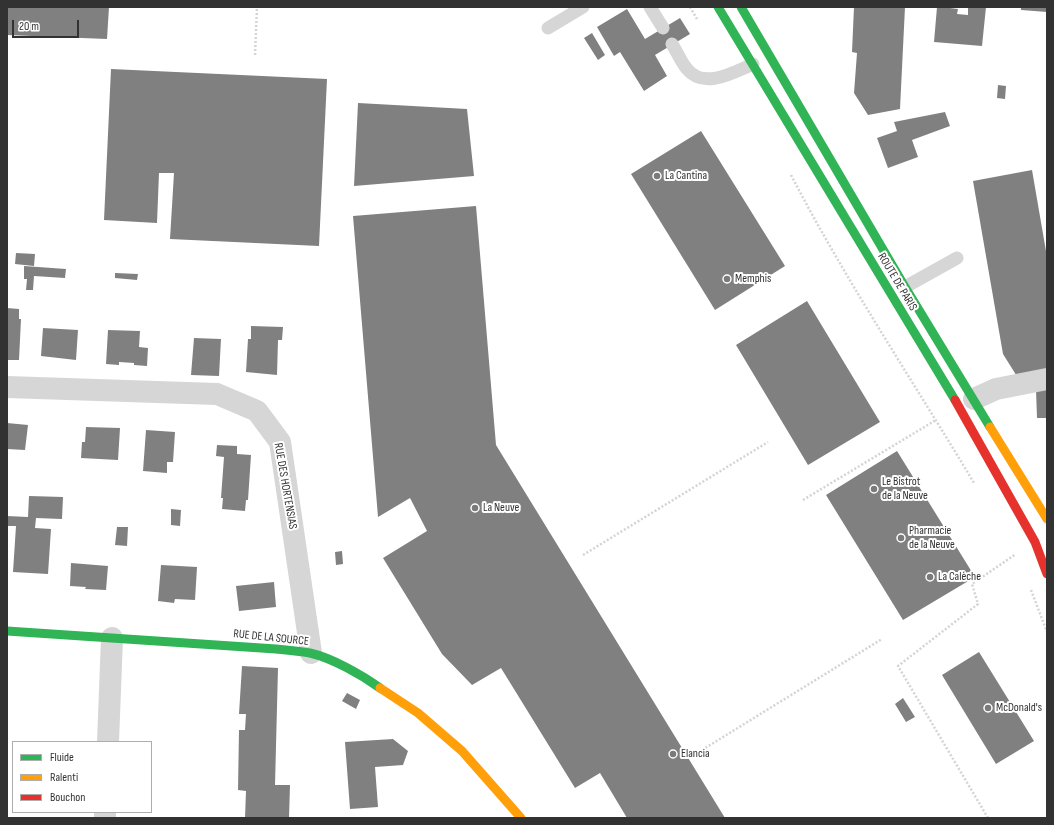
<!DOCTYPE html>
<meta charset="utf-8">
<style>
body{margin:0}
#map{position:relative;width:1054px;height:825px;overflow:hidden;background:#fff;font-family:"Sofia Sans Condensed",sans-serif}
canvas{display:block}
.frame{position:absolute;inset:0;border:8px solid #323232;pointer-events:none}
.legend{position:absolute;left:12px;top:741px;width:140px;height:72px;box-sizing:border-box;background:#fff;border:1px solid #adadad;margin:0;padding:5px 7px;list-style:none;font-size:12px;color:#323232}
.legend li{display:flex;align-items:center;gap:8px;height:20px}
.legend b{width:20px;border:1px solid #adadad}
.scale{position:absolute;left:12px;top:20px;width:67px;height:18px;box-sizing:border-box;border:2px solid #323232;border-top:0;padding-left:5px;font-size:12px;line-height:14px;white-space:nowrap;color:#323232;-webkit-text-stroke:3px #fff;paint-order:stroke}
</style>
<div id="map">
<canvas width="1054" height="825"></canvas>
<div class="frame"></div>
<ul class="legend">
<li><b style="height:5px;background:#30b455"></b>Fluide</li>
<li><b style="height:5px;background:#ff9f0a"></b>Ralenti</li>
<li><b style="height:5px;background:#e5322d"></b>Bouchon</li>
</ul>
<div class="scale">20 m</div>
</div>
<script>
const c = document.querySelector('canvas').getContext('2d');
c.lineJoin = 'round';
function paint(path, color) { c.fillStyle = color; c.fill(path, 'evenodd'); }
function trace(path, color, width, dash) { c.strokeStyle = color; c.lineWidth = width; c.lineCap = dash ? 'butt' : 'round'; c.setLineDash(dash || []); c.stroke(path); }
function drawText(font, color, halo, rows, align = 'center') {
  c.font = font + ' "Sofia Sans Condensed",sans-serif'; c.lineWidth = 4; c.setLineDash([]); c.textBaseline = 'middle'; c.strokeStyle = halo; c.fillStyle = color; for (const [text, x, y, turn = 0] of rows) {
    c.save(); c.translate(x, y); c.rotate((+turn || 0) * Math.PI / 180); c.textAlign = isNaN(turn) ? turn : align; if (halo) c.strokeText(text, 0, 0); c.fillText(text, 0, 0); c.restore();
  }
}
const building = new Path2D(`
 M 7,7 L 109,7 L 107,39 L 7,35 Z
 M 854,7 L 905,7 L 900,109 L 868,115 L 854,93 L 857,53 L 852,52 Z
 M 937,7 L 950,7 L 950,8 L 958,9 L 957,14 L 968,15 L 968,7 L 986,7 L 982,46 L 934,42 Z
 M 1021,7 L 1047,7 L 1047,12 L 1021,10 Z
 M 627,9 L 645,39 L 680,18 L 690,34 L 655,55 L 667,76 L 644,91 L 620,52 L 614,56 L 597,27 Z
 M 592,33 L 605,55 L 598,60 L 584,38 Z
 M 111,69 L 327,79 L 319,246 L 170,239 L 174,173 L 159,173 L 157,223 L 104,220 Z
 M 998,85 L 1006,86 L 1005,99 L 997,98 Z
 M 358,103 L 467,109 L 474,176 L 354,186 Z
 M 945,112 L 950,126 L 912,140 L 918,157 L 888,168 L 877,138 L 897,131 L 894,122 Z
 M 701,131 L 785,266 L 715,310 L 631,174 Z
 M 1032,170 L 1047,257 L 1047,373 L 1018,378 L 1003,354 L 973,181 Z
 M 476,206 L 496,445 L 725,818 L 627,818 L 600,773 L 575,788 L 501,668 L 472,685 L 442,654 L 383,558 L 427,531 L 410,498 L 378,517 L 353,216 Z
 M 16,253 L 35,254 L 34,266 L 15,264 Z
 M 24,266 L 66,269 L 65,278 L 34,276 L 33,290 L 26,290 L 27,279 L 24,279 Z
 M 115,273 L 138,274 L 137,280 L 115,278 Z
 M 807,301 L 880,422 L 808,465 L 736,345 Z
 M 7,308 L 19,309 L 19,319 L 21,319 L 19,360 L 7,360 Z
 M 251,326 L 283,327 L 282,340 L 278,340 L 277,375 L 246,372 L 248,339 L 251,339 Z
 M 43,328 L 78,330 L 76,360 L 41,356 Z
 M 108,330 L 140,331 L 139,347 L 148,348 L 147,366 L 134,365 L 134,363 L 119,362 L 119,365 L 106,364 Z
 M 194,338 L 221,339 L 219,376 L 191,375 Z
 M 1036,390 L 1047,390 L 1047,418 L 1037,418 Z
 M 7,423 L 28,425 L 25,450 L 7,449 Z
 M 86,427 L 120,428 L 118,460 L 81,458 L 82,442 L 85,442 Z
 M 146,430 L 175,432 L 173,462 L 167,462 L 167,473 L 143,471 Z
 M 217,445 L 237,446 L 237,454 L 251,455 L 248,500 L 246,500 L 245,511 L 222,509 L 223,498 L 221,498 L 224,457 L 216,456 Z
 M 897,451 L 975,577 L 903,620 L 826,495 Z
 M 29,496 L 63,497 L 62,519 L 36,518 L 35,528 L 51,529 L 48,574 L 13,572 L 16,526 L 7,526 L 7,516 L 28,517 Z
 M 171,509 L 181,510 L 180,526 L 171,525 Z
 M 117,527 L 128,527 L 127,546 L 115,545 Z
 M 342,551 L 343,564 L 336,565 L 335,552 Z
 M 71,563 L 108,566 L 106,590 L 85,589 L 86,587 L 70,586 Z
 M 161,565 L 197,567 L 195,600 L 175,599 L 174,603 L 158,601 Z
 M 274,582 L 276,607 L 239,611 L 236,586 Z
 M 979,652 L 1034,741 L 996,764 L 942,675 Z
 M 242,666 L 278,668 L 275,785 L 290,785 L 289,818 L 245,818 L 246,791 L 238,790 L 239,730 L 245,730 L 246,714 L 239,714 Z
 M 347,693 L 360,700 L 356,709 L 342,701 Z
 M 903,698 L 915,717 L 906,722 L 895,704 Z
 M 393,739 L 408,751 L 403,765 L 375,767 L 378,807 L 350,809 L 345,742 Z`);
const path = new Path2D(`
 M 690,7 L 697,19
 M 255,55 L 257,7
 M 791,175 C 846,281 913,381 974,483
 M 803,500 L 936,420
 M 583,555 L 768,442
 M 1031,590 L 1047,632
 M 702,750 L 882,639
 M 988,818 L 898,666 L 978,604 L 972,584 L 1016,554`);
const lane = new Path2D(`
 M 650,7 L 663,28
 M 548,28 L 583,7
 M 672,44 C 677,52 681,62 687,69 C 704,90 734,72 753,64
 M 905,287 L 957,258`);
const street = new Path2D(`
 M 7,387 L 217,394 L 257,411 L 280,442 L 311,653
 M 974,399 L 996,389 L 1047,379
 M 108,742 L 112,638
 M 105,818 L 105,812`);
const fast = new Path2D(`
 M 718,7 L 955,400
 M 741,7 L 905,287 L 990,427
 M 7,631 L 276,649 C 287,650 299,651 310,653 C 332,658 362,675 380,688`);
const slow = new Path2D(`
 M 990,427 L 1047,519
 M 380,688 L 418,713 L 462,751 L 521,818`);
const jam = new Path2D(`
 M 955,400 L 1035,542 L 1047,574`);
const markers = [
 [657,176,4,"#7a7a7a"],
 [727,279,4,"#7a7a7a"],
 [874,489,4,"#7a7a7a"],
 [475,508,4,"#7a7a7a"],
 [901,538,4,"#7a7a7a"],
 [930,577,4,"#7a7a7a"],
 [988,708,4,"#7a7a7a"],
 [673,754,4,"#7a7a7a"]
];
const poiNames = [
 ["La Cantina",665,176],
 ["Memphis",735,279],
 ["Le Bistrot",882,482],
 ["de la Neuve",882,496],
 ["La Neuve",483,508],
 ["Pharmacie",909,531],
 ["de la Neuve",909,545],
 ["La Calèche",938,577],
 ["McDonald's",996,708],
 ["Elancia",681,754]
];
const streetNames = [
 ["ROUTE DE PARIS",897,282,59],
 ["RUE DES HORTENSIAS",285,486,80],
 ["RUE DE LA SOURCE",271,638,6]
];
paint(building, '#808080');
trace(path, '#d4d4d4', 2.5, [2, 2]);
trace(lane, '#d6d6d6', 13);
trace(street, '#d6d6d6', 22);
trace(fast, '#30b455', 9);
trace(slow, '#ff9f0a', 9);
trace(jam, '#e5322d', 9);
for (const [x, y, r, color] of markers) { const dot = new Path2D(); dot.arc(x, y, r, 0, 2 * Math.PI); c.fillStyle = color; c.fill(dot); trace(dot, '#fff', 1.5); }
drawText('12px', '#323232', '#fff', poiNames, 'left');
drawText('12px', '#323232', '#fff', streetNames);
</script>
